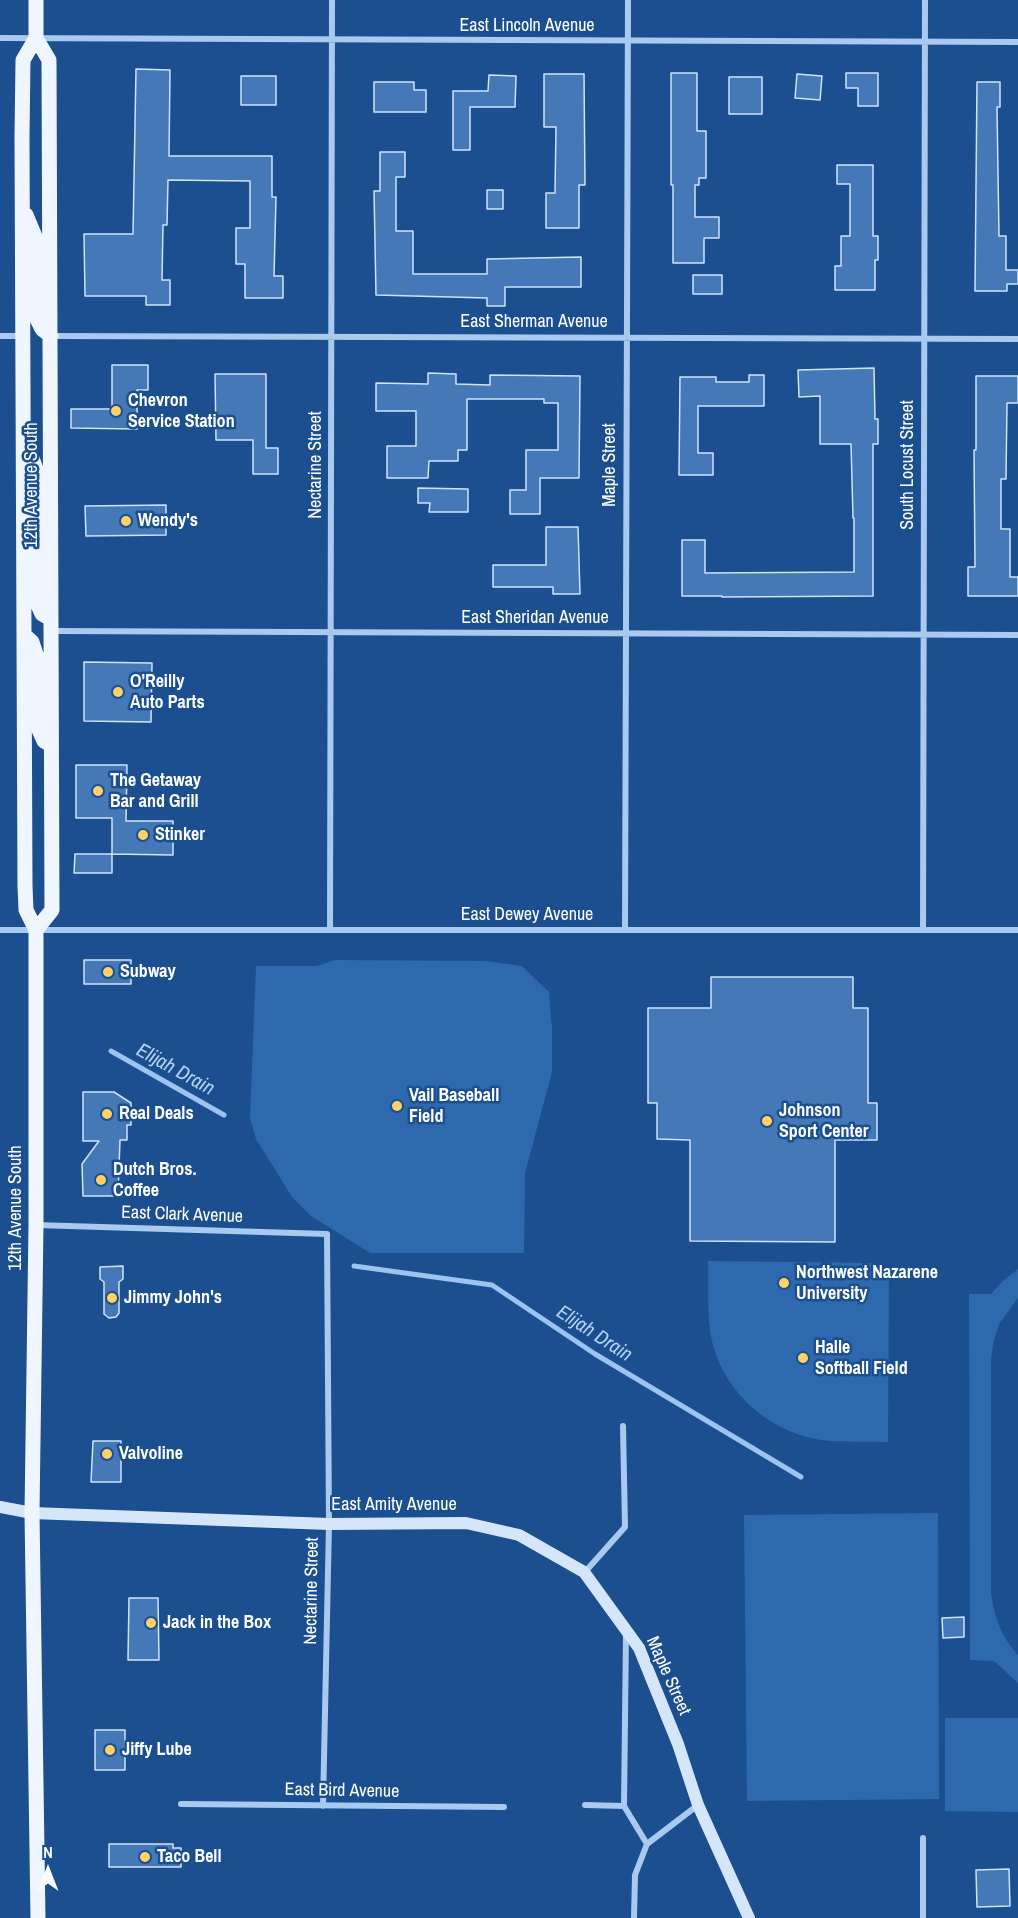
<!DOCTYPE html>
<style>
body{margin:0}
#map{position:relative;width:1018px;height:1918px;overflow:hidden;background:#1b4f8f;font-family:"Archivo Narrow",sans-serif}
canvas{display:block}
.north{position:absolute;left:18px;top:1840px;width:60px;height:60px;-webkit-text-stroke:4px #1b4f8f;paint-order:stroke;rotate:0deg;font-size:16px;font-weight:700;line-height:24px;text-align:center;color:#fff}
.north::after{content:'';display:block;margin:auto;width:21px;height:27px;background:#fff;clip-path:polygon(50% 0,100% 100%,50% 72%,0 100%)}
</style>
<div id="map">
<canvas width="1018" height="1918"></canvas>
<div class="north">N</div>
</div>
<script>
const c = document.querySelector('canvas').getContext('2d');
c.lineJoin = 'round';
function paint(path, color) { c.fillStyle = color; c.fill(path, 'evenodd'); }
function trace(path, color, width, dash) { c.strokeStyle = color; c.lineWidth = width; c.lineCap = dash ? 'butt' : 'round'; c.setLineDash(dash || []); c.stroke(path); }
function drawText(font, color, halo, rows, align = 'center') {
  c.font = font + ' "Archivo Narrow",sans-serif'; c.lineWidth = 5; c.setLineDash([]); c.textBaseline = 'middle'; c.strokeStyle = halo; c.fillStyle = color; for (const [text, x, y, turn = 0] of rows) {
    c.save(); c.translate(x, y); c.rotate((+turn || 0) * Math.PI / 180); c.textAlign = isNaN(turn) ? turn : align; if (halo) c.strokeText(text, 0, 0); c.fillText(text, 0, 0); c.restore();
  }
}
const green = new Path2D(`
 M 335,960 L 485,961 L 522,966 L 549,992 L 552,1028 L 552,1072 L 525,1173 L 524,1253 L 370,1253 L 311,1216 L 292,1197 L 256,1139 L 250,1118 L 256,966 L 317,966 Z
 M 708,1261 L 877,1263 L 889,1274 L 888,1442 C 866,1441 835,1443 815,1439 C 762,1428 717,1384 710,1330 C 707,1308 709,1284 708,1261 Z
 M 1018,1269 L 1018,1298 L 999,1324 L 993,1344 L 991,1361 L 991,1592 C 994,1617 1001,1636 1018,1655 L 1018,1683 L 994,1661 L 970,1660 L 969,1294 L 991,1294 L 1003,1281 Z
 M 938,1513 L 939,1799 L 747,1801 L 744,1515 Z
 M 945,1718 L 1018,1718 L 1018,1812 L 945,1811 Z`);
const stream = new Path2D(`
 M 111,1051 L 224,1115
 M 354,1266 L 492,1285 L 595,1354 L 801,1477`);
const building = new Path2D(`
 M 136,69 L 170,70 L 169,156 L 272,156 L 272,197 L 276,197 L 274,276 L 283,276 L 283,298 L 245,298 L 245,264 L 236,264 L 236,228 L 250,228 L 250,181 L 168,180 L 167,225 L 163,225 L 162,280 L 170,280 L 170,305 L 146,305 L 146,296 L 85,296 L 84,234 L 133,234 Z
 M 671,73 L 697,73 L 697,131 L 706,131 L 706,178 L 699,178 L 699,185 L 695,185 L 695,217 L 719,217 L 719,238 L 704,238 L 704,263 L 673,263 L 673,185 L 671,185 Z
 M 846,73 L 878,73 L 878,106 L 858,106 L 858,88 L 846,88 Z
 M 544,74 L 584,74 L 585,185 L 579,185 L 579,228 L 546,228 L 546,193 L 555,193 L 556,127 L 544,127 Z
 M 797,74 L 822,76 L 820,100 L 795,98 Z
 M 489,75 L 516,76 L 515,107 L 470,107 L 470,150 L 453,150 L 453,91 L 488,91 Z
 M 241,76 L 276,76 L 276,105 L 241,105 Z
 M 729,77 L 762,77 L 762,114 L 729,114 Z
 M 374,82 L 414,82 L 414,90 L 426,90 L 426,112 L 374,112 Z
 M 977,82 L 1000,82 L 1000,107 L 997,107 L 999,236 L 1006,236 L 1006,270 L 1018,270 L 1018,284 L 1007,284 L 1007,291 L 975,291 Z
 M 380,152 L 405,152 L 405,177 L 396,177 L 396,231 L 413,231 L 413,274 L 487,274 L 487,259 L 581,257 L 581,287 L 505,287 L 505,306 L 487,306 L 487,298 L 376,295 L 374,191 L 380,191 Z
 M 837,165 L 873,165 L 873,236 L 878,236 L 878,260 L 875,260 L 875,290 L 835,290 L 835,266 L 841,266 L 841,236 L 850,236 L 850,184 L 837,184 Z
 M 487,190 L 503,190 L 503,209 L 487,209 Z
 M 693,275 L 722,275 L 722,294 L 693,294 Z
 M 112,365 L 148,365 L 148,390 L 137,390 L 137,429 L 71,428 L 71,409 L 112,409 Z
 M 874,368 L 875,419 L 878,419 L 878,444 L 873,444 L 873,596 L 722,597 L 722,596 L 682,596 L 682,540 L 705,540 L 705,573 L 854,572 L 854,518 L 853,518 L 851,444 L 820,444 L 820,396 L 799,397 L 798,370 Z
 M 428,373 L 456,374 L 456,384 L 490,385 L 490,375 L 580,376 L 579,478 L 540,478 L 540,514 L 510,514 L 510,490 L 526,490 L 526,450 L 558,450 L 558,403 L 544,403 L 544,399 L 467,399 L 467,450 L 458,450 L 458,461 L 429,461 L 428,478 L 387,478 L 387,446 L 416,446 L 416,411 L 376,411 L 376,383 L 428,384 Z
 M 215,374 L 266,374 L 266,448 L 278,448 L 278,474 L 253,474 L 253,440 L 216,440 Z
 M 749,375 L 764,375 L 764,406 L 698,406 L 698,453 L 713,453 L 713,475 L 679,475 L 680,377 L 716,377 L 716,382 L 749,382 Z
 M 976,376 L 1018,376 L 1018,403 L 1007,403 L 1006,479 L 1001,479 L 1001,529 L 1010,529 L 1010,577 L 1018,577 L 1018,596 L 968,596 L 968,567 L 975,567 L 974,450 L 976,450 Z
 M 418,488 L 468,489 L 468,512 L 429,512 L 430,503 L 418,503 Z
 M 166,505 L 166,535 L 86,536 L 85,506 Z
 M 546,527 L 578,527 L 580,594 L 553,594 L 553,587 L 493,587 L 493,565 L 546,565 Z
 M 84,662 L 152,663 L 151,722 L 84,721 Z
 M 76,765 L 127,765 L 126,821 L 173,821 L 173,855 L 112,854 L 112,873 L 74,873 L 75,854 L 112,854 L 112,818 L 76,818 Z
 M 84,960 L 131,960 L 131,984 L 84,984 Z
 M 711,977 L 853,977 L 853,1008 L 868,1008 L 868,1103 L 877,1103 L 877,1140 L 835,1140 L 835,1242 L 690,1241 L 690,1140 L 657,1139 L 657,1103 L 648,1103 L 648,1008 L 711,1008 Z
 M 83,1092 L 114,1092 L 131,1103 L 131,1125 L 127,1125 L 127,1140 L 120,1140 L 118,1196 L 83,1196 L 82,1164 L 99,1141 L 83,1141 Z
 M 123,1266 L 123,1279 L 119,1282 L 119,1313 L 116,1317 L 109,1318 L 104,1314 L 104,1282 L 100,1279 L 100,1267 Z
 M 93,1441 L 121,1441 L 121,1482 L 91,1482 Z
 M 129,1598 L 158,1598 L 159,1660 L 128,1660 Z
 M 964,1617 L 964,1637 L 943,1638 L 942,1618 Z
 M 95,1730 L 125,1730 L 125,1770 L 95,1770 Z
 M 109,1844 L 173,1844 L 173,1848 L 181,1848 L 181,1867 L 109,1867 Z
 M 1009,1869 L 1010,1906 L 977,1907 L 976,1870 Z`);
const street = new Path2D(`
 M 0,38 L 1018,42
 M 0,336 L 22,336
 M 53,336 L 1018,339
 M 53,631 L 1018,635
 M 0,930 L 1018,930
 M 330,930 L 332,0
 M 625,930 L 628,0
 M 923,930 L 925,0
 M 36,1225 L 327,1234 L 329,1524 L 323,1806
 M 585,1572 L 625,1527 L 623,1426
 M 181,1804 L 504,1807
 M 585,1805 L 624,1806 L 647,1844
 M 624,1806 L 626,1632
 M 634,1918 L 635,1875 L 647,1844 L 698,1805
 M 923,1918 L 923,1838`);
const secondary = new Path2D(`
 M 0,1507 L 32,1513 L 329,1524 L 466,1523 L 519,1535 L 584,1572 L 639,1648 L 678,1744 L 698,1805 L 749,1918`);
const primary = new Path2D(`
 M 36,0 L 36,38 L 49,60 L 52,910 L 36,930
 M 36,38 L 23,60 L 22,137 L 25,886 L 26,910 L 36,930 L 36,1225 L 32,1513 L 38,1918
 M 26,215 L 36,239 L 37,319 L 42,329 L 51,336
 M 28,447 L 37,472 L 37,603 L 42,614 L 51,619
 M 24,635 L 32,642 L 37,657 L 39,730 L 44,741 L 51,745`);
const markers = [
 [116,411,6,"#ffd166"],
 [126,521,6,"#ffd166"],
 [118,692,6,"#ffd166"],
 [98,791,6,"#ffd166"],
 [143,835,6,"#ffd166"],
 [108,972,6,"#ffd166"],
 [397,1106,6,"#ffd166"],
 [107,1114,6,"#ffd166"],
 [767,1121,6,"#ffd166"],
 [101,1180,6,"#ffd166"],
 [784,1283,6,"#ffd166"],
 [112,1298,6,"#ffd166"],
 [803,1358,6,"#ffd166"],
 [107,1454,6,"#ffd166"],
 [151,1623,6,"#ffd166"],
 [110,1750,6,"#ffd166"],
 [145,1857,6,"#ffd166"]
];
const streetNames = [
 ["East Lincoln Avenue",527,26],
 ["East Sherman Avenue",534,322],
 ["Nectarine Street",316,465,-90],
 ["Maple Street",610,465,-90],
 ["South Locust Street",908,465,-90],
 ["12th Avenue South",32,485,-90],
 ["East Sheridan Avenue",535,618],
 ["East Dewey Avenue",527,915],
 ["12th Avenue South",16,1208,-90],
 ["East Clark Avenue",182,1215,2],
 ["East Amity Avenue",394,1505],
 ["Nectarine Street",312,1591,-89],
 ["Maple Street",668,1676,66],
 ["East Bird Avenue",342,1791,1]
];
const poiNames = [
 ["Chevron",128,401],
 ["Service Station",128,422],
 ["Wendy's",138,521],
 ["O'Reilly",130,682],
 ["Auto Parts",130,703],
 ["The Getaway",110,781],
 ["Bar and Grill",110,802],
 ["Stinker",155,835],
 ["Subway",120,972],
 ["Vail Baseball",409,1096],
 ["Field",409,1117],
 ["Johnson",779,1111],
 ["Sport Center",779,1132],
 ["Real Deals",119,1114],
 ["Dutch Bros.",113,1170],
 ["Coffee",113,1191],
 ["Northwest Nazarene",796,1273],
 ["University",796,1294],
 ["Jimmy John's",124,1298],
 ["Halle",815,1348],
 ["Softball Field",815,1369],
 ["Valvoline",119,1454],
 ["Jack in the Box",163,1623],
 ["Jiffy Lube",122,1750],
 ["Taco Bell",157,1857]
];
const waterNames = [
 ["Elijah Drain",175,1070,29],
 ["Elijah Drain",594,1334,33]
];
paint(green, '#2e69ad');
trace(stream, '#9cc4f0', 5);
paint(building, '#4478b7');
trace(building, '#cfe3fa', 1.5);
trace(street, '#a9c9ee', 6);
trace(secondary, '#d6e6fa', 12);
trace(primary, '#f0f6ff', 15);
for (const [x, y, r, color] of markers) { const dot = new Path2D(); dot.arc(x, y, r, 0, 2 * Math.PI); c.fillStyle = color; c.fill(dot); trace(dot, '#1b4f8f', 2); }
drawText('18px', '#fff', '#1b4f8f', streetNames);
drawText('bold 18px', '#fff', '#1b4f8f', poiNames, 'left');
drawText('italic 20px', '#b5d3f5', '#1b4f8f', waterNames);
</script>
